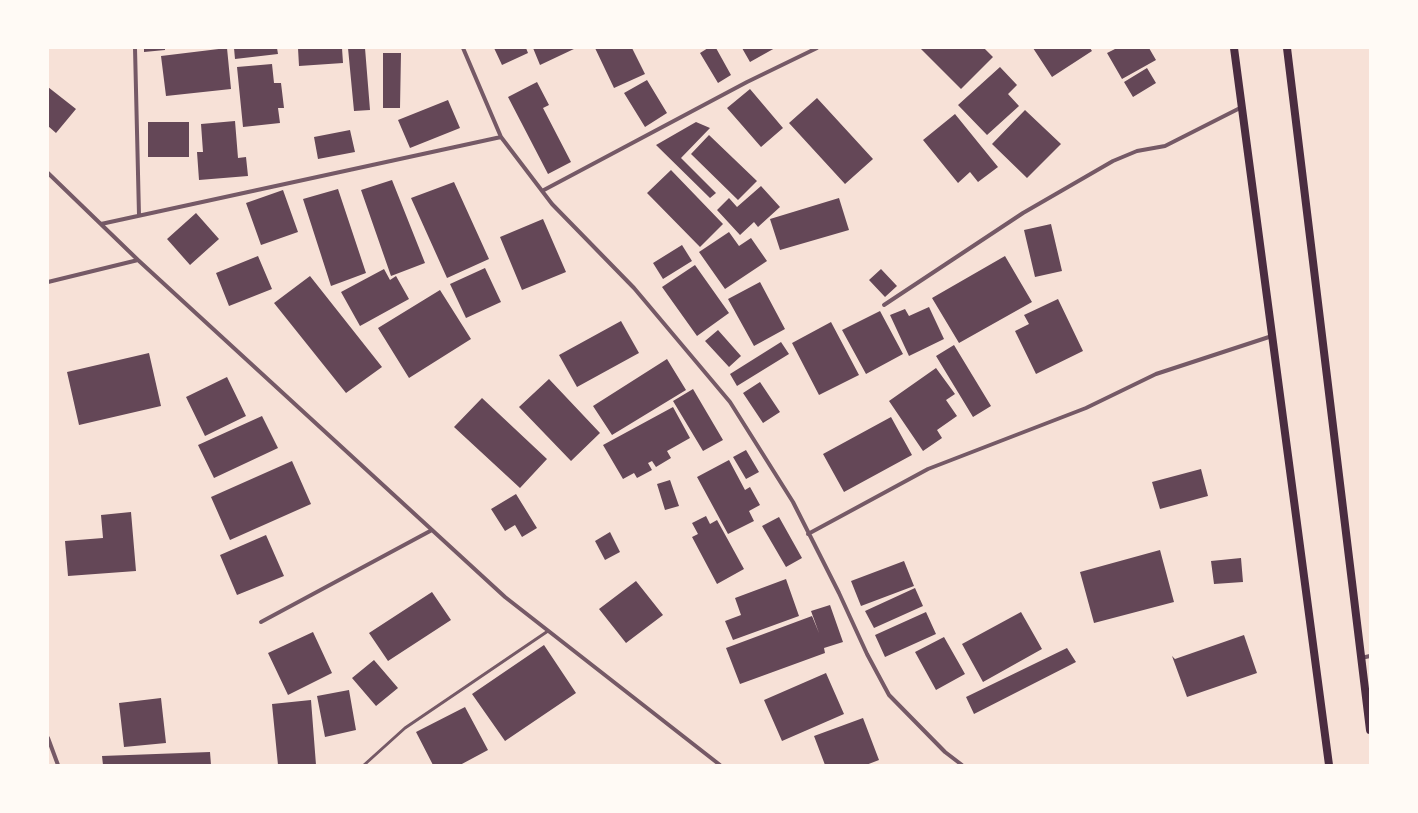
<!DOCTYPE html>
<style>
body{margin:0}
#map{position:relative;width:1418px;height:813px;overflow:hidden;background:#f7e1d7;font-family:Arial,sans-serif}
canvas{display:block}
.frame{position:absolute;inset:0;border:49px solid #fffaf5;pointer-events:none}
</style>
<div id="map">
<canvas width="1418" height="813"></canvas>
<div class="frame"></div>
</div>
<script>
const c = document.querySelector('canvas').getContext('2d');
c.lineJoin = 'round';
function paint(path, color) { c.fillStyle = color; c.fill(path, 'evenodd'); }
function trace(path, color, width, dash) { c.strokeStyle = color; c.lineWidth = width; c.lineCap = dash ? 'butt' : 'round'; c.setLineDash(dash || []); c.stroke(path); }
const building = new Path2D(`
 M 144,48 L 165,48 L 165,50 L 144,52 Z
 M 227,48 L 231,89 L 166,96 L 161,56 Z
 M 234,48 L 277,48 L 278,54 L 235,59 Z
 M 298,48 L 342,48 L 343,63 L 299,66 Z
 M 348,48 L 365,48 L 370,110 L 354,111 Z
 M 494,48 L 526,48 L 528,53 L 502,65 Z
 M 533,48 L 576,48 L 540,65 Z
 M 595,48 L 632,48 L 645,74 L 614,88 Z
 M 708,48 L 716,48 L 731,75 L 718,83 L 700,53 Z
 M 742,48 L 775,48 L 750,62 Z
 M 920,48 L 984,48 L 993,57 L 961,89 Z
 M 1033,48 L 1090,48 L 1092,51 L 1052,77 Z
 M 1117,48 L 1149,48 L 1156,60 L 1122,79 L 1107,53 Z
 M 383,53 L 401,53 L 400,108 L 383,108 Z
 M 272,64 L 274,83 L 281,83 L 284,108 L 278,108 L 280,123 L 243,127 L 237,67 Z
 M 1000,67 L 1017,85 L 1008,94 L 1019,106 L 987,135 L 958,105 Z
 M 1147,68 L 1156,83 L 1133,97 L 1124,82 Z
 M 647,80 L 667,113 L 645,127 L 624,93 Z
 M 537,82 L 549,105 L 543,108 L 571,162 L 548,174 L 508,97 Z
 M 48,87 L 76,109 L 56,133 L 48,126 Z
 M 750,89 L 783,128 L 761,147 L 727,108 Z
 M 817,98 L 873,159 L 845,184 L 789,123 Z
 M 448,100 L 460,128 L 410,148 L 398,120 Z
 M 1025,110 L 1061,144 L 1027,178 L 992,144 Z
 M 955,114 L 998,167 L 978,182 L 970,172 L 958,183 L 923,140 Z
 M 235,121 L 238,158 L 246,157 L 248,176 L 199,180 L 197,152 L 203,152 L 201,124 Z
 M 148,122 L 189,122 L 189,157 L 148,157 Z
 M 696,122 L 710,128 L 681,158 L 716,193 L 710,198 L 656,145 Z
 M 350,130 L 355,152 L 318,159 L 314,137 Z
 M 709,135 L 757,181 L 738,200 L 691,154 Z
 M 671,170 L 723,224 L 700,247 L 647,193 Z
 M 392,180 L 425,263 L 391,276 L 361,190 Z
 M 454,182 L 489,259 L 447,278 L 411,198 Z
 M 761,186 L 780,207 L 758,227 L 754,222 L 740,235 L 717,210 L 729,198 L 737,207 Z
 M 338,189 L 366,273 L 331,286 L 303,199 Z
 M 283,190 L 298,232 L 261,245 L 246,203 Z
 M 839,198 L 849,230 L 780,250 L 770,219 Z
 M 196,213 L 219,239 L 190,265 L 167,239 Z
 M 543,219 L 566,272 L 522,290 L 500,237 Z
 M 1051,224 L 1062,271 L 1035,277 L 1024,230 Z
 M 729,232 L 739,246 L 751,238 L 767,261 L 725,289 L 699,252 Z
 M 682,245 L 692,261 L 663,279 L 653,263 Z
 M 258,256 L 272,289 L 229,306 L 216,273 Z
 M 1005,256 L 1032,302 L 959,343 L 932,298 Z
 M 695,265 L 729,313 L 697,336 L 662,287 Z
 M 485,268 L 501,302 L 466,318 L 450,284 Z
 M 384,269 L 390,280 L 396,276 L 409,299 L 360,326 L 341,292 Z
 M 881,269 L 897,286 L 885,297 L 869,280 Z
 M 310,276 L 382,367 L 346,393 L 274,303 Z
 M 760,282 L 785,329 L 754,346 L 728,299 Z
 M 440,290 L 471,339 L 409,378 L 378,328 Z
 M 1058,299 L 1083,351 L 1036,374 L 1015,331 L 1029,324 L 1024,315 Z
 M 929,307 L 944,339 L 909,356 L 890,315 L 905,309 L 909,316 Z
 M 880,311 L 903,354 L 866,374 L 842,330 Z
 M 621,321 L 639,353 L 577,387 L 559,355 Z
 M 831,322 L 859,375 L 819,395 L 792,343 Z
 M 718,330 L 741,356 L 729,367 L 705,341 Z
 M 781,342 L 789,354 L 737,386 L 730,374 Z
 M 954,345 L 991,406 L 973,417 L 936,356 Z
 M 149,353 L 161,406 L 79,425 L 67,372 Z
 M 667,359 L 686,390 L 612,435 L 593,406 Z
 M 936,368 L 955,394 L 946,400 L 957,416 L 937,430 L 942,438 L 923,451 L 889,401 Z
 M 227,377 L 246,416 L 205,436 L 186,397 Z
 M 549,379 L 600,433 L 571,461 L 519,407 Z
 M 760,382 L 780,412 L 763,423 L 743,393 Z
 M 693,389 L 723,440 L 703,451 L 673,401 Z
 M 482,398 L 547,459 L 520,488 L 454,427 Z
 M 673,407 L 690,438 L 667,451 L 671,458 L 656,467 L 652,461 L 648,463 L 652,470 L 637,478 L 634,473 L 623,479 L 603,445 Z
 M 262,416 L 278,448 L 214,478 L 198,445 Z
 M 891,417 L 912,455 L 844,492 L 823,454 Z
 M 746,450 L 759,472 L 746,479 L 733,457 Z
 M 729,460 L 745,490 L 750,487 L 760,505 L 749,511 L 754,521 L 728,534 L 697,477 Z
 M 292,461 L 311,504 L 230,540 L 211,497 Z
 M 1201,469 L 1208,496 L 1160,509 L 1152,482 Z
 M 670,480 L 679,506 L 665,510 L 657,484 Z
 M 516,494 L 537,528 L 522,537 L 515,525 L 505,531 L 491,509 Z
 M 131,512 L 136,571 L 68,576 L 65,541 L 103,538 L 101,515 Z
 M 706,516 L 710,524 L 717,520 L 744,569 L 717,584 L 692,537 L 698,534 L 692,523 Z
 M 779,517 L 802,558 L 786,567 L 762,526 Z
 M 610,532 L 620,552 L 605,560 L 595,541 Z
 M 266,535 L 284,576 L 237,595 L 220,555 Z
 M 1160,550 L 1174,602 L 1094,623 L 1080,572 Z
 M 1241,558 L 1243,582 L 1214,584 L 1211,561 Z
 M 904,561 L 914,586 L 861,606 L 851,581 Z
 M 786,579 L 799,616 L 733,640 L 725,621 L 741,615 L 735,598 Z
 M 636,581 L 663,615 L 626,643 L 599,609 Z
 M 915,588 L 923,606 L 874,628 L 865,611 Z
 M 432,592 L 451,620 L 388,661 L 369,633 Z
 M 830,605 L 843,642 L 824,648 L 825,653 L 740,684 L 726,648 L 812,616 L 819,633 L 811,611 Z
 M 926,612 L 936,634 L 885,657 L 875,635 Z
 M 1021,612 L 1042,649 L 983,682 L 962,644 Z
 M 313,632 L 332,673 L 288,695 L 268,653 Z
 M 1244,635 L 1257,673 L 1187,697 L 1172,656 L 1175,659 Z
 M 944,637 L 965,674 L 936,690 L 915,652 Z
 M 544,645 L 576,693 L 505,741 L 472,694 Z
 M 1067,648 L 1076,662 L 974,714 L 966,697 Z
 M 374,660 L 398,688 L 376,706 L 352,678 Z
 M 826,673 L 844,714 L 782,741 L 764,700 Z
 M 349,690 L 356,730 L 325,737 L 317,696 Z
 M 161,698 L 166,743 L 124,747 L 119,703 Z
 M 311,700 L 316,765 L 278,765 L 272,704 Z
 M 465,707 L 488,750 L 460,765 L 433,765 L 416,732 Z
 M 863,718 L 879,760 L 866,765 L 825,765 L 814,736 Z
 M 210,752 L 211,765 L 103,765 L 102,756 Z`);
const service = new Path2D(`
 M 364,765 L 405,728 L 548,631`);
const minor = new Path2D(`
 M 135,48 L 139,215
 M 463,48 L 501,137 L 552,204 L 634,288 L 730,402 L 793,502 L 839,593 L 867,654 L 889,695 L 945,752 L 962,765
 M 48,173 L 138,260 L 505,597 L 720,765
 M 542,191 L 747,82 L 817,48
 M 101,224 L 501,137
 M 48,282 L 138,260
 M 884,305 L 1023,213 L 1113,161 L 1137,151 L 1165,146 L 1242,107
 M 808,534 L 928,469 L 1086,408 L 1156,374 L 1272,336
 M 261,622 L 432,530
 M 1361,658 L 1370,656
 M 48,738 L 58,765`);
const secondary = new Path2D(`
 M 1234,48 L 1329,765
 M 1287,48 L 1370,730`);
paint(building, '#644757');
trace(service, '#755966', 3);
trace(minor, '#755966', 4);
trace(secondary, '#4a2c40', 8);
</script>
